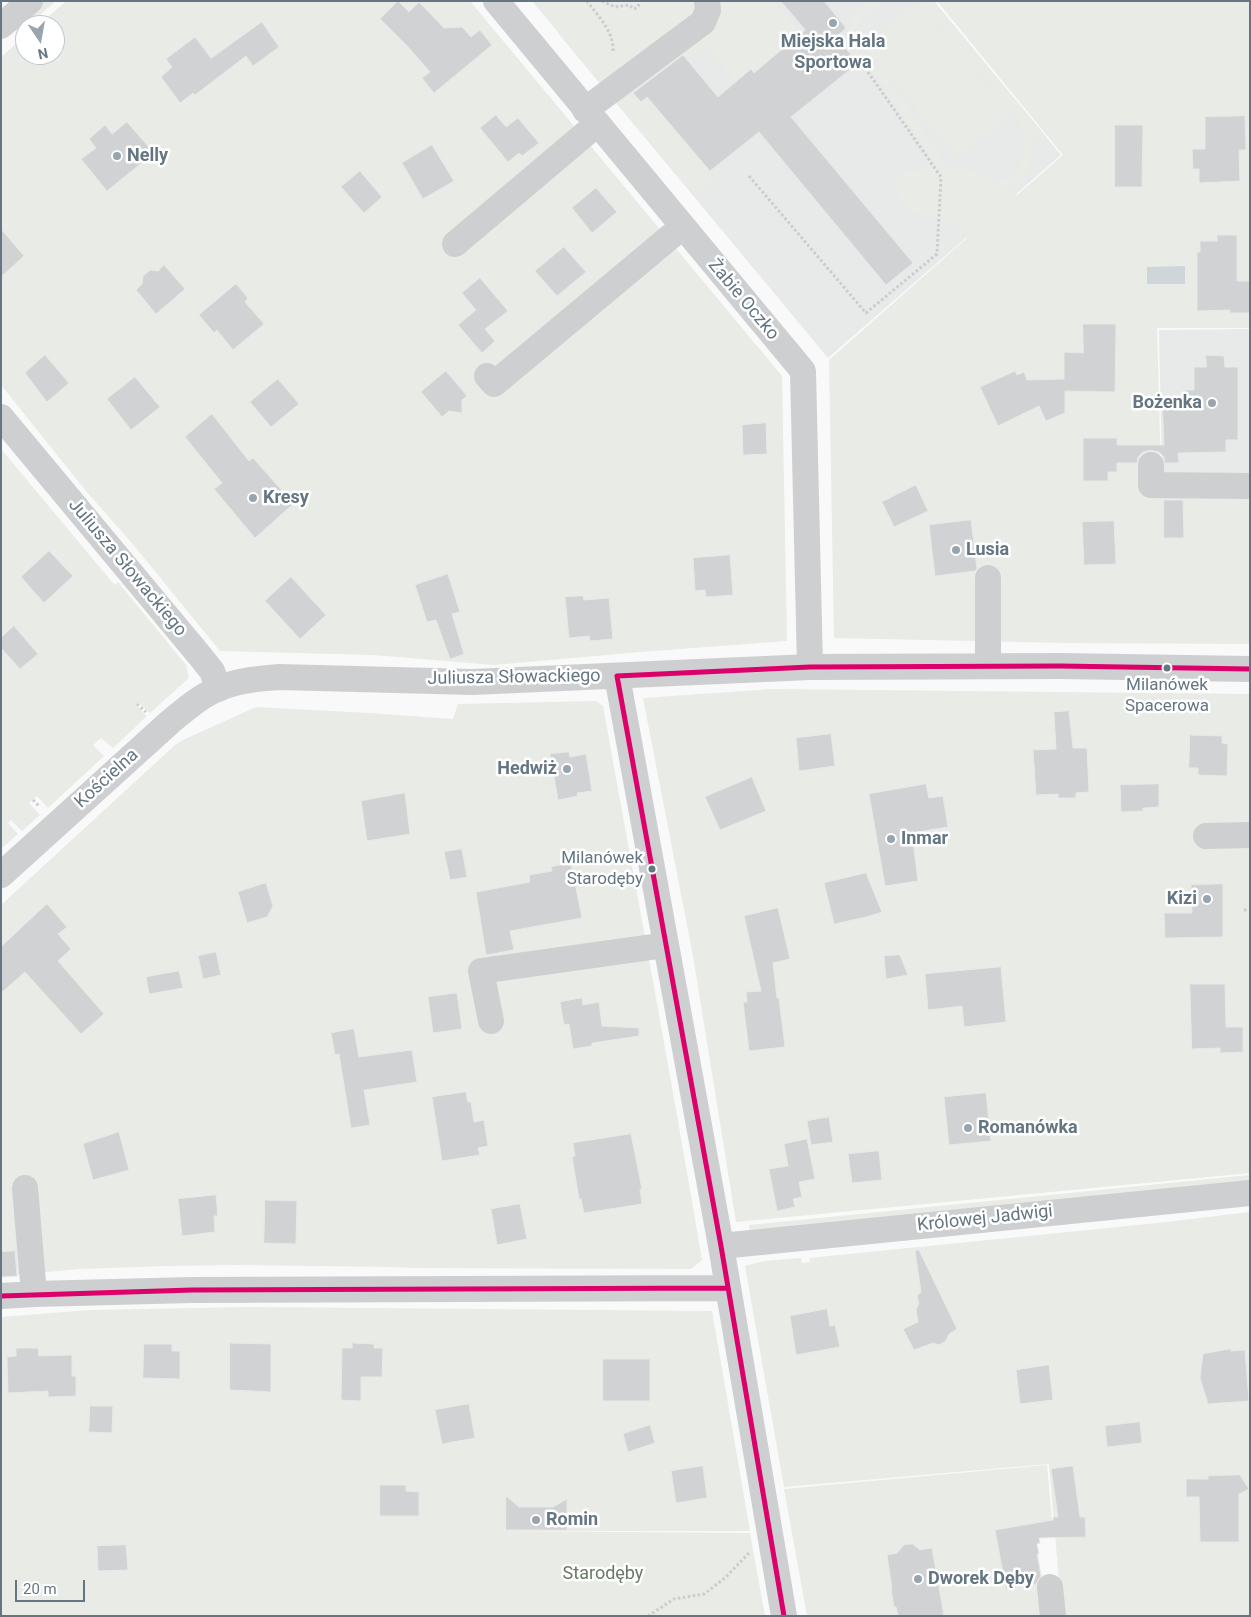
<!DOCTYPE html>
<meta charset="utf-8">
<style>
body{margin:0}
#map{position:relative;width:1251px;height:1617px;overflow:hidden;background:#f9f9f9;font-family:Roboto,sans-serif}
canvas{display:block}
.frame{position:absolute;inset:0;border:2px solid #657683;pointer-events:none}
.north{position:absolute;left:15px;top:15px;width:50px;height:50px;box-sizing:border-box;background:#fff;border:1px solid #c1c8cd;border-radius:50%;rotate:168deg;font-size:14px;font-weight:700;line-height:20px;text-align:center;color:#657683}
.north::after{content:'';display:block;margin:auto;width:18px;height:22px;background:#99a4ac;clip-path:polygon(50% 0,100% 100%,50% 72%,0 100%)}
.scale{position:absolute;left:15px;top:1580px;width:70px;height:22px;box-sizing:border-box;border:2px solid #657683;border-top:0;padding-left:6px;font-size:15px;line-height:18px;white-space:nowrap;color:#657683;-webkit-text-stroke:4px #fff;paint-order:stroke}
</style>
<div id="map">
<canvas width="1251" height="1617"></canvas>
<div class="frame"></div>
<div class="north">N</div>
<div class="scale">20 m</div>
</div>
<script>
const c = document.querySelector('canvas').getContext('2d');
c.lineJoin = 'round';
function paint(path, color) { c.fillStyle = color; c.fill(path, 'evenodd'); }
function trace(path, color, width, dash) { c.strokeStyle = color; c.lineWidth = width; c.lineCap = dash ? 'butt' : 'round'; c.setLineDash(dash || []); c.stroke(path); }
function drawText(font, color, halo, rows, align = 'center') {
  c.font = font + ' Roboto,sans-serif'; c.lineWidth = 5; c.setLineDash([]); c.textBaseline = 'middle'; c.strokeStyle = halo; c.fillStyle = color; for (const [text, x, y, turn = 0] of rows) {
    c.save(); c.translate(x, y); c.rotate((+turn || 0) * Math.PI / 180); c.textAlign = isNaN(turn) ? turn : align; if (halo) c.strokeText(text, 0, 0); c.fillText(text, 0, 0); c.restore();
  }
}
const built = new Path2D(`
 M 598,1 L 934,1 L 1061,155 L 828,358 L 558,33 Z
 M 1250,329 L 1250,476 L 1162,473 L 1159,330 Z`);
const green = new Path2D(`
 M 43,1 L 56,1 L 28,25 L 25,25 L 24,28 L 20,20 Z
 M 66,1 L 470,1 L 782,376 L 787,641 L 640,652 L 494,665 L 373,655 L 220,651 L 131,542 L 86,491 L 1,385 L 1,57 L 25,36 L 25,55 L 55,55 L 55,25 L 39,25 Z
 M 532,1 L 774,1 L 803,37 L 759,73 L 756,70 L 738,85 L 705,45 L 645,94 L 714,178 L 694,195 Z
 M 867,1 L 882,1 C 865,15 852,22 861,46 L 903,99 L 948,168 C 966,166 981,175 996,183 C 1025,174 1032,146 1020,121 L 919,1 L 931,1 L 1045,135 L 1038,140 L 1034,135 C 1035,158 1030,178 1008,190 L 1017,195 L 1063,155 L 937,1 L 1250,1 L 1250,328 L 1157,328 L 1161,475 L 1250,478 L 1250,644 L 1066,643 L 834,638 L 829,360 L 967,238 L 965,233 L 944,218 L 922,216 L 905,207 L 898,195 L 894,179 L 904,172 L 938,168 L 882,84 L 853,52 L 848,35 L 851,19 L 855,11 Z
 M 917,2 L 1011,114 L 957,158 L 864,47 Z
 M 1,449 L 112,582 L 115,585 L 118,582 L 186,665 L 189,678 L 150,713 L 139,703 L 136,705 L 147,716 L 113,748 L 101,738 L 93,745 L 104,756 L 48,808 L 37,796 L 29,803 L 40,815 L 22,831 L 11,820 L 8,823 L 18,834 L 1,849 Z
 M 773,689 L 1250,694 L 1250,1173 L 736,1222 L 693,956 L 643,698 Z
 M 596,701 L 603,706 C 636,890 671,1075 702,1260 L 691,1269 L 412,1268 L 393,1267 L 236,1265 L 168,1266 L 80,1269 L 1,1276 L 1,905 L 175,745 L 183,740 L 256,707 L 369,713 L 453,719 L 458,704 Z
 M 1250,1175 L 1250,1183 L 750,1232 L 749,1225 Z
 M 1250,1212 L 1250,1616 L 1062,1616 L 1049,1464 L 784,1487 L 745,1266 L 764,1261 L 801,1258 L 802,1263 L 810,1262 L 809,1258 L 1158,1223 Z
 M 250,1307 L 712,1311 L 750,1531 L 488,1531 L 750,1533 L 765,1616 L 1,1616 L 1,1317 L 90,1310 Z
 M 1047,1465 L 1053,1531 L 1035,1533 L 1047,1616 L 807,1616 L 784,1489 Z`);
const water = new Path2D(`
 M 1185,266 L 1185,284 L 1147,284 L 1147,267 Z`);
const building = new Path2D(`
 M 398,1 L 409,12 L 419,2 L 444,28 L 462,27 L 471,37 L 480,30 L 492,45 L 434,93 L 422,78 L 430,72 L 409,48 L 380,19 Z
 M 781,1 L 824,1 L 846,28 L 836,37 L 858,63 L 791,117 L 913,263 L 886,285 L 759,132 L 710,171 L 647,97 L 641,102 L 633,93 L 683,55 L 718,97 L 751,69 L 754,73 L 805,30 Z
 M 262,22 L 279,47 L 253,66 L 246,56 L 195,95 L 193,93 L 180,103 L 161,77 L 172,67 L 166,59 L 195,37 L 211,58 Z
 M 496,115 L 506,127 L 518,118 L 539,143 L 522,156 L 519,153 L 508,162 L 480,128 Z
 M 1245,116 L 1246,150 L 1239,150 L 1240,181 L 1199,183 L 1199,169 L 1193,169 L 1192,149 L 1205,149 L 1205,117 Z
 M 127,122 L 154,153 L 107,191 L 81,159 L 96,148 L 89,139 L 105,125 L 112,134 Z
 M 1115,125 L 1143,125 L 1142,187 L 1115,187 Z
 M 432,145 L 454,181 L 423,199 L 402,163 Z
 M 360,171 L 382,197 L 364,213 L 341,187 Z
 M 596,188 L 617,212 L 592,233 L 572,208 Z
 M 1,229 L 24,256 L 1,277 Z
 M 1217,235 L 1237,235 L 1237,281 L 1250,281 L 1250,313 L 1230,313 L 1230,310 L 1197,311 L 1197,252 L 1200,252 L 1200,241 L 1217,241 Z
 M 564,247 L 586,272 L 557,296 L 535,271 Z
 M 164,265 L 185,289 L 156,314 L 136,290 L 142,284 L 143,276 L 150,270 L 158,271 Z
 M 480,278 L 508,311 L 485,329 L 495,341 L 482,353 L 458,325 L 476,310 L 462,293 Z
 M 236,284 L 248,298 L 245,302 L 264,324 L 233,350 L 217,330 L 214,333 L 199,315 Z
 M 1083,324 L 1116,324 L 1115,392 L 1065,391 L 1065,413 L 1046,421 L 1039,406 L 998,426 L 980,387 L 1015,371 L 1017,375 L 1024,372 L 1027,380 L 1064,379 L 1064,352 L 1083,353 Z
 M 45,355 L 69,383 L 47,402 L 25,373 Z
 M 1206,355 L 1224,356 L 1225,367 L 1238,367 L 1238,440 L 1226,440 L 1226,452 L 1178,453 L 1179,463 L 1165,463 L 1164,457 L 1159,452 L 1151,450 L 1143,452 L 1138,457 L 1137,463 L 1117,463 L 1117,472 L 1108,472 L 1108,481 L 1083,481 L 1083,438 L 1117,438 L 1117,445 L 1164,445 L 1162,398 L 1185,397 L 1184,390 L 1194,390 L 1194,367 L 1206,367 Z
 M 446,371 L 467,396 L 462,400 L 462,413 L 449,411 L 442,417 L 421,392 Z
 M 135,377 L 160,407 L 131,430 L 107,399 Z
 M 278,379 L 299,404 L 271,427 L 250,402 Z
 M 212,414 L 249,461 L 253,458 L 286,495 L 285,497 L 292,505 L 255,538 L 214,489 L 222,483 L 185,437 Z
 M 766,423 L 767,454 L 743,455 L 742,425 Z
 M 916,485 L 928,511 L 894,527 L 882,502 Z
 M 1164,500 L 1183,500 L 1184,538 L 1164,538 Z
 M 971,520 L 977,569 L 975,571 L 935,576 L 929,525 Z
 M 1114,521 L 1116,564 L 1084,565 L 1082,522 Z
 M 49,551 L 73,576 L 44,603 L 21,577 Z
 M 730,555 L 733,595 L 706,597 L 705,590 L 695,591 L 693,558 Z
 M 448,574 L 460,612 L 452,614 L 464,654 L 450,659 L 436,620 L 427,622 L 415,585 Z
 M 291,577 L 326,615 L 300,639 L 265,601 Z
 M 583,596 L 584,600 L 609,598 L 613,639 L 590,641 L 589,636 L 569,638 L 565,597 Z
 M 14,626 L 38,654 L 20,669 L 1,648 L 1,638 Z
 M 1069,711 L 1073,748 L 1087,748 L 1089,792 L 1076,793 L 1076,798 L 1058,798 L 1058,794 L 1036,795 L 1033,750 L 1056,749 L 1054,712 Z
 M 831,734 L 835,766 L 799,771 L 796,738 Z
 M 1190,735 L 1222,736 L 1222,743 L 1228,744 L 1227,776 L 1198,775 L 1198,768 L 1189,768 Z
 M 569,752 L 570,757 L 586,754 L 592,791 L 577,793 L 578,796 L 558,800 L 550,754 Z
 M 752,777 L 766,811 L 720,830 L 705,797 Z
 M 926,784 L 929,798 L 943,796 L 948,827 L 912,833 L 918,881 L 885,886 L 869,794 Z
 M 1159,784 L 1159,807 L 1143,808 L 1143,811 L 1121,812 L 1120,785 Z
 M 405,793 L 410,834 L 367,841 L 361,801 Z
 M 462,849 L 467,877 L 450,880 L 444,852 Z
 M 571,863 L 582,918 L 510,931 L 514,950 L 486,955 L 476,892 L 530,882 L 529,875 L 552,871 L 551,867 Z
 M 866,873 L 882,912 L 866,917 L 834,924 L 824,883 Z
 M 266,883 L 273,906 L 267,917 L 247,923 L 238,892 Z
 M 1223,884 L 1223,937 L 1165,938 L 1164,913 L 1192,913 L 1191,885 Z
 M 47,904 L 67,927 L 58,934 L 71,949 L 58,961 L 104,1014 L 81,1034 L 25,972 L 1,993 L 1,947 Z
 M 778,908 L 790,959 L 773,963 L 777,998 L 779,998 L 785,1047 L 749,1051 L 743,1002 L 747,1002 L 746,992 L 761,991 L 744,916 Z
 M 216,952 L 221,975 L 203,979 L 198,956 Z
 M 900,955 L 908,975 L 886,979 L 884,956 Z
 M 1001,967 L 1006,1022 L 964,1027 L 962,1006 L 928,1010 L 925,974 Z
 M 179,971 L 183,988 L 149,994 L 146,977 Z
 M 1190,984 L 1225,984 L 1226,1027 L 1243,1027 L 1243,1052 L 1220,1053 L 1220,1048 L 1192,1049 Z
 M 457,993 L 462,1029 L 433,1033 L 428,997 Z
 M 582,998 L 583,1005 L 599,1002 L 602,1026 L 639,1028 L 639,1036 L 592,1043 L 592,1046 L 573,1049 L 569,1024 L 564,1025 L 560,1002 Z
 M 354,1029 L 359,1057 L 412,1050 L 417,1082 L 364,1090 L 370,1125 L 351,1128 L 339,1054 L 335,1055 L 331,1033 Z
 M 466,1092 L 468,1102 L 471,1102 L 474,1122 L 484,1120 L 488,1146 L 478,1148 L 480,1155 L 442,1161 L 432,1097 Z
 M 986,1093 L 991,1141 L 949,1145 L 944,1097 Z
 M 829,1117 L 833,1142 L 811,1145 L 807,1121 Z
 M 119,1132 L 129,1170 L 93,1180 L 83,1144 Z
 M 631,1134 L 642,1189 L 640,1189 L 642,1204 L 584,1213 L 581,1199 L 579,1199 L 572,1157 L 575,1156 L 573,1143 Z
 M 807,1139 L 815,1179 L 799,1182 L 802,1197 L 793,1199 L 795,1207 L 777,1211 L 769,1169 L 788,1166 L 784,1144 Z
 M 879,1151 L 882,1180 L 852,1183 L 848,1154 Z
 M 216,1195 L 218,1216 L 214,1216 L 215,1232 L 182,1236 L 178,1199 Z
 M 265,1200 L 297,1201 L 296,1244 L 264,1243 Z
 M 520,1204 L 527,1239 L 497,1245 L 491,1209 Z
 M 919,1250 L 957,1329 L 949,1334 L 946,1341 L 939,1345 L 933,1343 L 914,1350 L 903,1329 L 918,1322 L 916,1309 L 919,1304 L 917,1296 L 921,1292 L 915,1251 Z
 M 15,1251 L 17,1276 L 1,1277 L 1,1252 Z
 M 827,1309 L 830,1326 L 835,1325 L 840,1347 L 796,1355 L 790,1316 Z
 M 230,1343 L 271,1344 L 271,1392 L 230,1390 Z
 M 352,1343 L 374,1344 L 374,1348 L 383,1348 L 382,1377 L 361,1377 L 361,1401 L 341,1400 L 342,1348 L 352,1348 Z
 M 144,1344 L 172,1344 L 172,1351 L 180,1351 L 180,1379 L 143,1378 Z
 M 16,1348 L 38,1348 L 39,1356 L 72,1355 L 72,1376 L 76,1376 L 76,1396 L 48,1397 L 48,1391 L 8,1393 L 7,1357 L 16,1356 Z
 M 1231,1349 L 1231,1351 L 1245,1350 L 1249,1401 L 1208,1404 L 1200,1378 L 1203,1354 Z
 M 603,1359 L 650,1359 L 650,1401 L 603,1401 Z
 M 1049,1365 L 1053,1400 L 1020,1404 L 1016,1370 Z
 M 469,1404 L 475,1438 L 442,1444 L 435,1410 Z
 M 90,1406 L 113,1406 L 112,1433 L 89,1432 Z
 M 1140,1422 L 1142,1443 L 1107,1447 L 1105,1426 Z
 M 650,1425 L 655,1443 L 628,1452 L 623,1434 Z
 M 703,1466 L 707,1498 L 676,1503 L 671,1471 Z
 M 1073,1466 L 1080,1517 L 1085,1517 L 1086,1537 L 1039,1538 L 1040,1543 L 1037,1544 L 1039,1554 L 1037,1554 L 1041,1576 L 1036,1584 L 1006,1589 L 995,1530 L 1053,1520 L 1053,1517 L 1058,1517 L 1051,1469 Z
 M 1240,1475 L 1249,1489 L 1239,1494 L 1239,1542 L 1200,1542 L 1199,1497 L 1186,1497 L 1186,1479 L 1208,1479 L 1208,1476 Z
 M 380,1485 L 406,1485 L 406,1491 L 419,1492 L 419,1516 L 380,1516 Z
 M 506,1496 L 519,1507 L 553,1507 L 567,1499 L 567,1530 L 506,1530 Z
 M 913,1544 L 920,1550 L 932,1548 L 944,1616 L 898,1616 L 896,1607 L 894,1607 L 891,1589 L 892,1589 L 887,1555 L 897,1553 L 904,1545 Z
 M 126,1545 L 128,1570 L 98,1571 L 97,1546 Z`);
const path = new Path2D(`
 M 587,1 C 598,16 614,32 613,51
 M 602,1 L 615,7 L 629,5 L 634,9 L 638,7 L 640,1
 M 749,176 L 866,313 L 937,254 L 941,177 L 868,72
 M 137,704 L 146,712
 M 33,800 L 40,807
 M 1244,910 L 1250,910
 M 648,1616 L 674,1599 L 704,1594 L 725,1578 L 749,1553`);
const minor = new Path2D(`
 M 496,1 L 803,371 L 810,667
 M 1,26 L 30,1
 M 585,110 L 703,22 L 708,10 L 707,1
 M 455,244 L 597,124
 M 487,376 L 494,384 L 682,227
 M 1,417 L 200,656 L 212,671 L 218,688
 M 1151,465 L 1151,485 L 1250,486
 M 988,578 L 988,666
 M 617,676 L 721,1246 L 784,1616
 M 1206,836 L 1250,835
 M 1,875 L 170,722 C 185,710 200,696 218,689 C 237,680 258,679 279,677 L 472,682 L 810,667 L 1060,666 L 1250,669
 M 491,1021 L 481,971 L 666,945
 M 25,1188 L 34,1294
 M 721,1246 L 1250,1193
 M 1,1296 L 34,1294 L 192,1290 L 727,1288
 M 1050,1587 L 1053,1616`);
const bus1 = new Path2D(`
 M 617,676 L 721,1246 L 784,1616
 M 617,676 L 810,667 L 1060,666 L 1250,669
 M 1,1296 L 192,1290 L 727,1288`);
const markers = [
 [833,23,5,"#99a4ac"],
 [117,156,5,"#99a4ac"],
 [1212,403,5,"#99a4ac"],
 [253,498,5,"#99a4ac"],
 [956,550,5,"#99a4ac"],
 [1167,668,4.5,"#657683"],
 [567,769,5,"#99a4ac"],
 [891,839,5,"#99a4ac"],
 [652,869,4.5,"#657683"],
 [1207,899,5,"#99a4ac"],
 [968,1128,5,"#99a4ac"],
 [536,1520,5,"#99a4ac"],
 [918,1579,5,"#99a4ac"]
];
const busNames = [
 ["Milanówek",1167,686],
 ["Spacerowa",1167,707],
 ["Milanówek",643,859,"right"],
 ["Starodęby",643,880,"right"]
];
const poiNames = [
 ["Miejska Hala",833,42,"center"],
 ["Sportowa",833,63,"center"],
 ["Nelly",127,156],
 ["Bożenka",1202,403,"right"],
 ["Kresy",263,498],
 ["Lusia",966,550],
 ["Hedwiż",557,769,"right"],
 ["Inmar",901,839],
 ["Kizi",1197,899,"right"],
 ["Romanówka",978,1128],
 ["Romin",546,1520],
 ["Dworek Dęby",928,1579]
];
const streetNames = [
 ["Żabie Oczko",743,300,50],
 ["Juliusza Słowackiego",127,568,50],
 ["Juliusza Słowackiego",514,678,-1],
 ["Kościelna",107,779,-42],
 ["Królowej Jadwigi",985,1219,-6]
];
const parkNames = [
 ["Starodęby",603,1574]
];
paint(built, '#e8e9e9');
paint(green, '#e8ebe6');
paint(water, '#ced6d9');
paint(building, '#d0d2d3');
trace(building, '#e8e8e8', 1);
trace(path, '#cbcccd', 3, [2.5, 2.5]);
trace(minor, '#cecfd0', 26);
trace(bus1, '#dc006a', 5);
for (const [x, y, r, color] of markers) { const dot = new Path2D(); dot.arc(x, y, r, 0, 2 * Math.PI); c.fillStyle = color; c.fill(dot); trace(dot, '#fff', 2); }
drawText('17px', '#657683', '#fff', busNames);
drawText('bold 18px', '#657683', '#fff', poiNames, 'left');
drawText('18px', '#657683', '#fff', streetNames);
drawText('18px', '#687a64', '#fff', parkNames);
</script>
